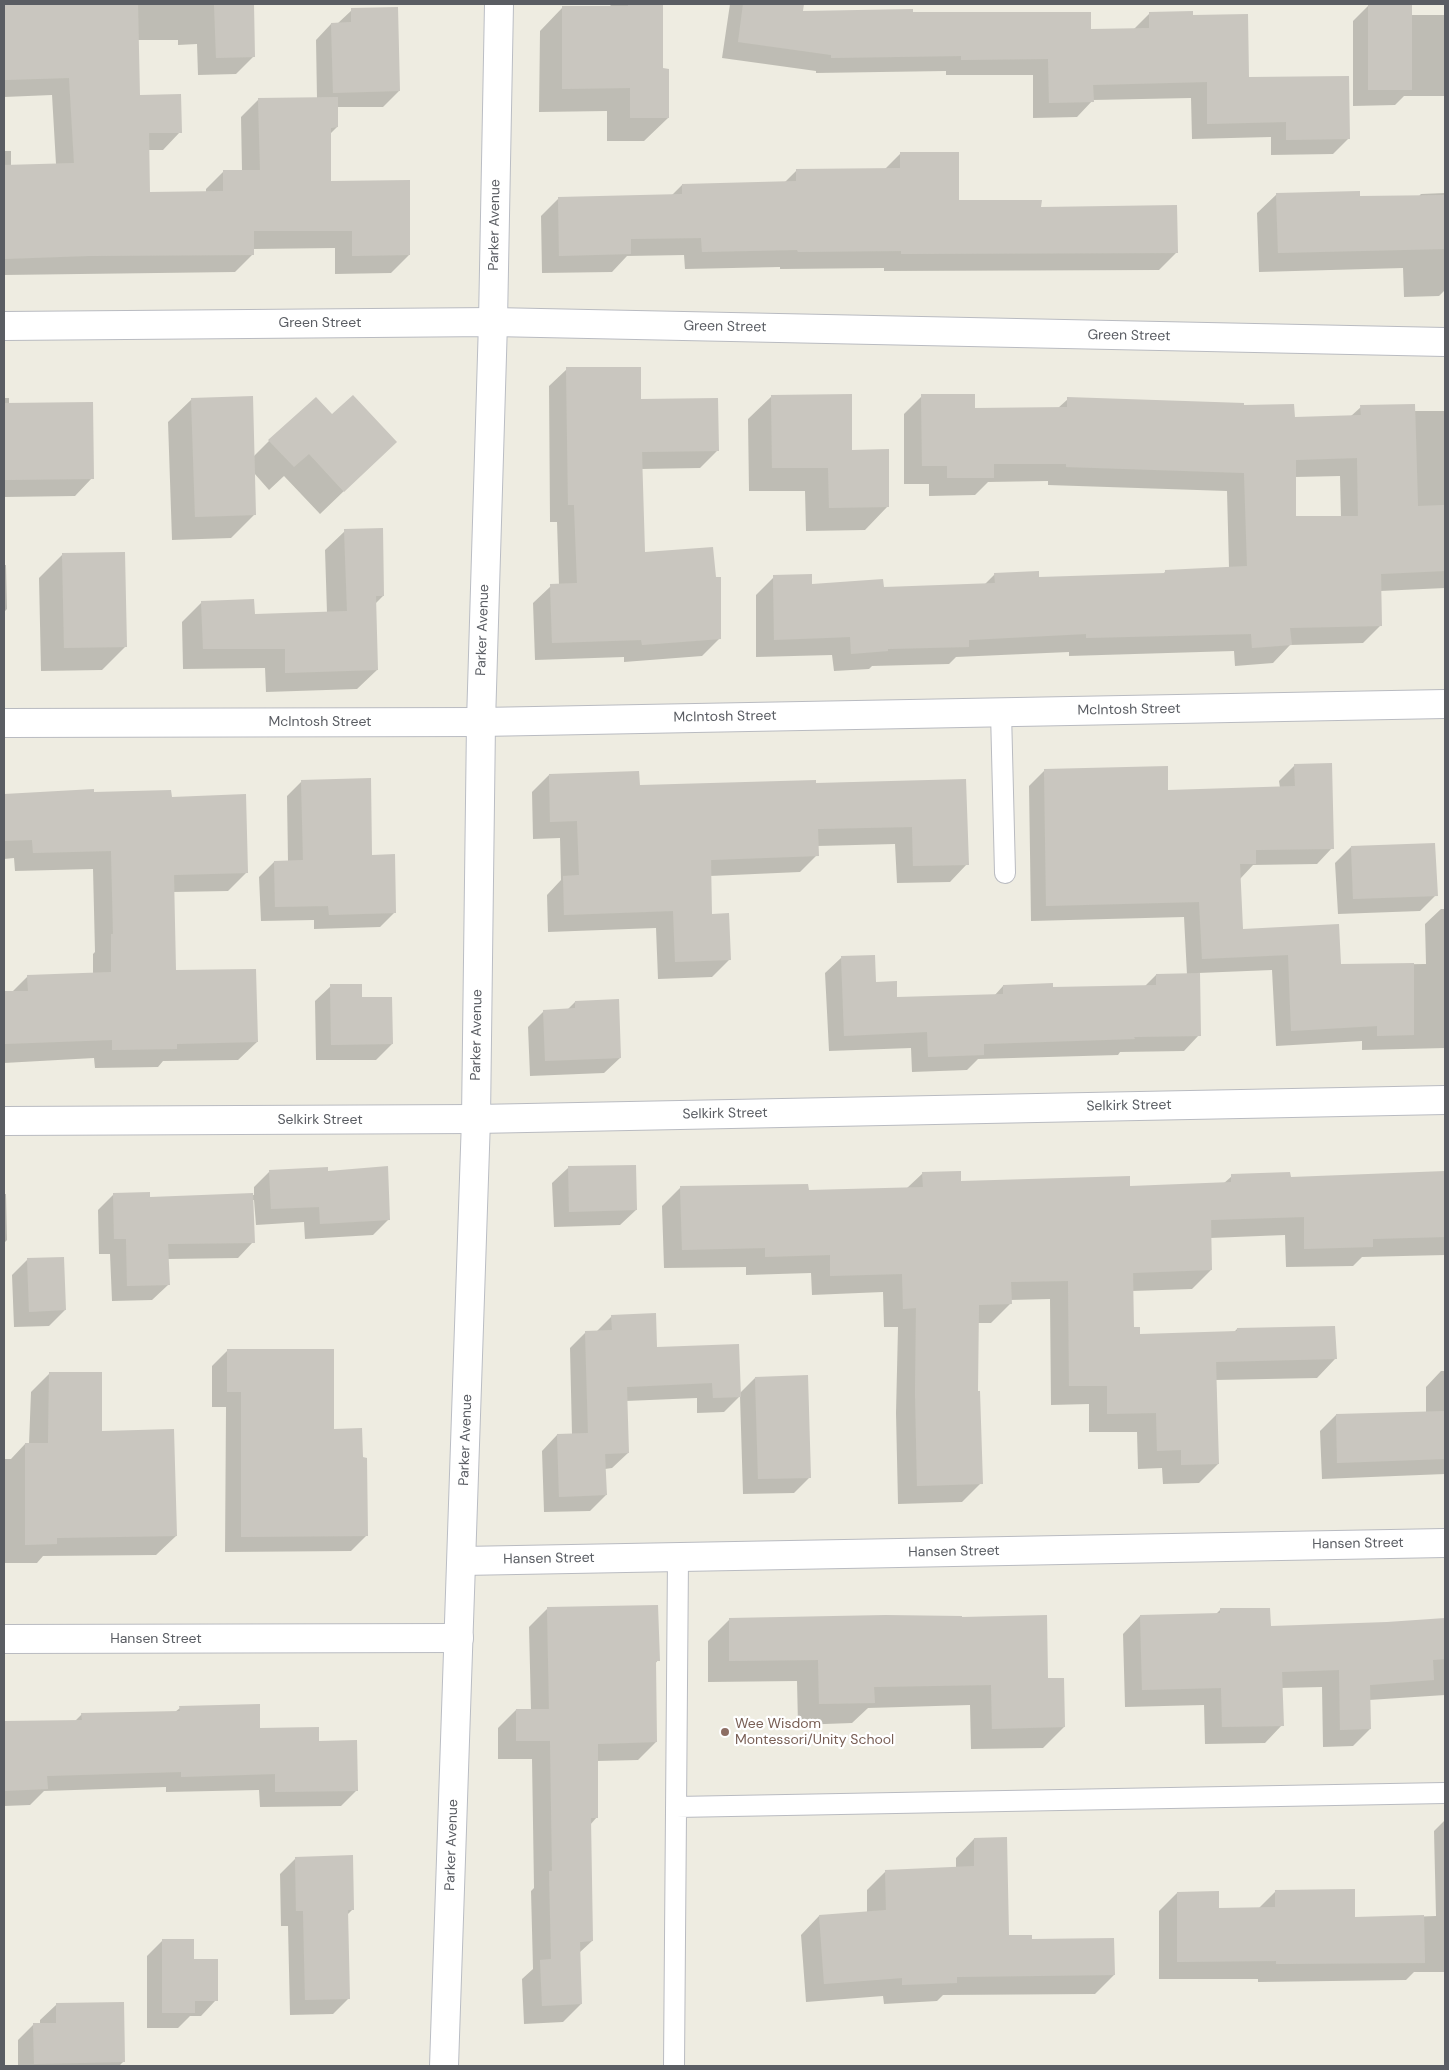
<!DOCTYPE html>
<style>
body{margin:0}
#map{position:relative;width:1449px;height:2070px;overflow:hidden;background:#eeece1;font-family:"DM Sans",sans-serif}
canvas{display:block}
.frame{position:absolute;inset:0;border:5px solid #5a5d63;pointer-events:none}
</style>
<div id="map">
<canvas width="1449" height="2070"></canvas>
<div class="frame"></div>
</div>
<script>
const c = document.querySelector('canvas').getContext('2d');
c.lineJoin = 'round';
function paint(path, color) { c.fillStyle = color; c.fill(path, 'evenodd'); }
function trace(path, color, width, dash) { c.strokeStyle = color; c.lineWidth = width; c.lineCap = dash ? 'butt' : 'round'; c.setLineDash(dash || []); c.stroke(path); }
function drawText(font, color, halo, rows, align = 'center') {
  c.font = font + ' "DM Sans",sans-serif'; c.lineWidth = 4.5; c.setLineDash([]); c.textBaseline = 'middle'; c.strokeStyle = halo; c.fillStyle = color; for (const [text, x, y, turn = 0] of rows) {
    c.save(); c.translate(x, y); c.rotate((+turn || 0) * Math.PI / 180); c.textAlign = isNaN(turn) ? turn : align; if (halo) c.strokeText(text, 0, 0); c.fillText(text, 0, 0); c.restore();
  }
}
const shadow = new Path2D(`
 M 30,4 L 252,4 L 254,56 L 236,74 L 198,75 L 197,44 L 178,45 L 178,40 L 138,40 L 139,96 L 180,132 L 163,150 L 148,150 L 148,193 L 206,192 L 206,189 L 224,171 L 242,171 L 241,117 L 259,99 L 317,99 L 316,40 L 331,24 L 337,24 L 352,10 L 399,91 L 383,107 L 337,107 L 337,127 L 330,134 L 330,182 L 409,255 L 391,273 L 335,274 L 335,248 L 253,249 L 253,254 L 235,272 L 4,275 L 4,151 L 11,151 L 11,166 L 56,164 L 52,95 L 4,97 L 4,5 Z
 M 612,4 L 662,4 L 662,70 L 668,118 L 644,141 L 607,141 L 607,111 L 539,112 L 540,31 L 563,7 L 608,8 Z
 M 730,4 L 803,4 L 802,12 L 911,13 L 1090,31 L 1133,30 L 1149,14 L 1192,16 L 1248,78 L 1349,138 L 1333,154 L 1271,155 L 1271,137 L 1192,139 L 1191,98 L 1093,100 L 1077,117 L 1033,118 L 1033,75 L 946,75 L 946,71 L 816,73 L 816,71 L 722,58 Z
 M 1369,5 L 1411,15 L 1445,15 L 1445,96 L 1404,96 L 1395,105 L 1353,106 L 1353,21 Z
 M 901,153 L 958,202 L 1040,208 L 1177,252 L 1159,270 L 884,271 L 884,268 L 780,269 L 780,267 L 685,269 L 684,255 L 627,256 L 612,272 L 542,273 L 541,216 L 558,199 L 672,195 L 682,185 L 785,182 L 797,170 L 884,170 Z
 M 1445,193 L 1445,290 L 1439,296 L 1404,297 L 1403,268 L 1259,272 L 1257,213 L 1277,194 L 1359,198 L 1418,197 L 1421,194 Z
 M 567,369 L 640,400 L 718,450 L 700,468 L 641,469 L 643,553 L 720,638 L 702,656 L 624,662 L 624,657 L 535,660 L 533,603 L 551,586 L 559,585 L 557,522 L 550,522 L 549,386 Z
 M 772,396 L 851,451 L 888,506 L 865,530 L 806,531 L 805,491 L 749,491 L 748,419 Z
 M 922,396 L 974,409 L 1058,408 L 1068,399 L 1243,407 L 1293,418 L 1351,416 L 1361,407 L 1414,411 L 1445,411 L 1445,588 L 1380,591 L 1381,625 L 1363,643 L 1290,645 L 1273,663 L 1235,666 L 1234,651 L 1069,656 L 1069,652 L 956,657 L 949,664 L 872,666 L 869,669 L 834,671 L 832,655 L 756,657 L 756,595 L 774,577 L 811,585 L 883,589 L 984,585 L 995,574 L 1038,578 L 1162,575 L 1166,571 L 1229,568 L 1227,491 L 1048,485 L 1048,481 L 988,482 L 975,495 L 929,496 L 929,484 L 904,484 L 904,414 ZM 1340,476 L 1341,517 L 1295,518 L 1295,477 Z
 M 4,398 L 9,398 L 9,404 L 92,478 L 75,496 L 4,497 Z
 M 192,399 L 253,457 L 269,441 L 332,416 L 395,442 L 320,514 L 284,476 L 269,490 L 254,473 L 255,514 L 231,538 L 172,540 L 168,422 Z
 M 345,531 L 383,596 L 375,604 L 377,670 L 357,689 L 266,692 L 265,668 L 183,669 L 182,622 L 202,602 L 254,615 L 327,613 L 325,550 Z
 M 63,554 L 125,647 L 102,670 L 41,671 L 39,578 Z
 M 4,565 L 6,565 L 7,609 L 4,612 Z
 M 1295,765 L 1332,848 L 1317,864 L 1253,865 L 1240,879 L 1242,931 L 1340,965 L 1426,964 L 1425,924 L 1441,909 L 1445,909 L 1445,1048 L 1362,1050 L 1362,1041 L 1276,1046 L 1272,970 L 1198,973 L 1199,1035 L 1184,1051 L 1120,1052 L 1118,1055 L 978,1059 L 967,1070 L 912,1072 L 911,1048 L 829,1051 L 825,973 L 841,958 L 896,999 L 994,996 L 1003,986 L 1052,988 L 1145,986 L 1156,975 L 1187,975 L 1184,917 L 1031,921 L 1029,786 L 1045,770 L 1166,791 L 1280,788 L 1279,781 Z
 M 549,775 L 639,786 L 964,781 L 967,864 L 950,882 L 897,883 L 895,844 L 817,846 L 817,855 L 800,872 L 710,876 L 711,915 L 730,959 L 712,977 L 658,979 L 656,928 L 548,932 L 547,895 L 561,880 L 560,838 L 533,839 L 532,792 Z
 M 302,781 L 370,856 L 395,912 L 380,927 L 314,929 L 314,920 L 261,921 L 259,877 L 274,862 L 288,862 L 287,796 Z
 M 93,793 L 170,798 L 247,872 L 228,891 L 173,892 L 175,972 L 257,1042 L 238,1060 L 163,1061 L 158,1067 L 95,1068 L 94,1058 L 4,1063 L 4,993 L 12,992 L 28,976 L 93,974 L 93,954 L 95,952 L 93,869 L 15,871 L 14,858 L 4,859 L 4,795 Z
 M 1351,847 L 1436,895 L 1420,911 L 1338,914 L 1335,863 Z
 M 331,986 L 361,999 L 392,1044 L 376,1060 L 316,1060 L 315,1001 Z
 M 575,1002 L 620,1058 L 604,1073 L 530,1076 L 528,1027 L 544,1011 L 568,1009 Z
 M 568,1168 L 636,1210 L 620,1225 L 554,1227 L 552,1183 Z
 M 269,1172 L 327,1173 L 389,1219 L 373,1235 L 305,1239 L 304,1222 L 256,1225 L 254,1200 L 252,1200 L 253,1242 L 238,1258 L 168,1259 L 168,1285 L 152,1300 L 112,1301 L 110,1254 L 99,1254 L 98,1210 L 114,1194 L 149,1198 L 254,1195 L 254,1187 Z
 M 923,1173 L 960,1182 L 1129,1187 L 1223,1184 L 1232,1176 L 1289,1178 L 1445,1173 L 1445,1255 L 1362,1257 L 1353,1266 L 1286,1267 L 1285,1235 L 1210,1238 L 1211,1270 L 1192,1289 L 1132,1291 L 1133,1328 L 1139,1335 L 1234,1332 L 1237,1329 L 1335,1359 L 1317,1378 L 1216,1380 L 1218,1464 L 1199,1483 L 1163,1484 L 1162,1468 L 1138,1469 L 1137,1432 L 1089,1432 L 1089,1404 L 1051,1405 L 1050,1299 L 1010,1300 L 1010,1304 L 991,1323 L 977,1323 L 977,1393 L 981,1483 L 962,1502 L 898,1504 L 896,1413 L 898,1327 L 884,1327 L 883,1292 L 812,1295 L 811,1273 L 746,1275 L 746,1267 L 664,1268 L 662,1206 L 681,1187 L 807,1192 L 907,1188 Z
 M 4,1194 L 6,1194 L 7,1240 L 4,1243 Z
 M 28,1259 L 65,1310 L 49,1326 L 14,1327 L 12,1275 Z
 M 612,1316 L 656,1348 L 739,1394 L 755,1378 L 810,1477 L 794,1493 L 743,1494 L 740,1396 L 724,1412 L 697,1413 L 697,1398 L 626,1401 L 628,1453 L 612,1468 L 605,1469 L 606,1495 L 590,1511 L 544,1512 L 542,1451 L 557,1435 L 572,1435 L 570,1348 L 586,1332 L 596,1332 Z
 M 228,1350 L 332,1430 L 367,1535 L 351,1551 L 225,1552 L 226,1407 L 212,1407 L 212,1366 Z
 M 1441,1371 L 1445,1371 L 1445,1474 L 1322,1479 L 1320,1431 L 1336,1415 L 1426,1412 L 1426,1387 Z
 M 50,1373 L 101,1432 L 176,1536 L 156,1555 L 43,1556 L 37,1563 L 4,1563 L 4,1459 L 11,1459 L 25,1444 L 29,1444 L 31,1392 Z
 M 547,1609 L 658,1660 L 655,1664 L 656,1742 L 638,1760 L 597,1761 L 597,1817 L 590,1825 L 592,1941 L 579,1953 L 581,2004 L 563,2022 L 524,2024 L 522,1979 L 533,1969 L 531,1891 L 534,1888 L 532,1759 L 498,1759 L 498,1728 L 516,1710 L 531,1710 L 529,1627 Z
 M 1220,1610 L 1269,1627 L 1387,1624 L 1445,1619 L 1445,1707 L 1445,1695 L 1369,1700 L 1370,1729 L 1353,1746 L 1323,1747 L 1322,1687 L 1281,1688 L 1282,1725 L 1265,1743 L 1205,1744 L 1204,1705 L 1125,1707 L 1123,1634 L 1140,1616 L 1216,1614 Z
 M 729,1620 L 1047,1680 L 1064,1727 L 1043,1748 L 971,1749 L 970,1705 L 868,1708 L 852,1723 L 798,1725 L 797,1681 L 708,1682 L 708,1641 Z
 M 180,1708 L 259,1729 L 318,1742 L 357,1790 L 341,1806 L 260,1807 L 259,1790 L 166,1792 L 166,1787 L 44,1791 L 30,1805 L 4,1806 L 4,1723 L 75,1721 L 82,1714 L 175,1712 Z
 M 1445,1820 L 1445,1972 L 1414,1972 L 1406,1980 L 1258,1982 L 1258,1979 L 1159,1979 L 1159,1911 L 1177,1893 L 1218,1909 L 1259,1908 L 1275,1892 L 1354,1919 L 1436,1916 L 1434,1831 Z
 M 974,1839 L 1008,1937 L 1031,1941 L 1114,1975 L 1095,1994 L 943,1995 L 937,2001 L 884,2004 L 883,1996 L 806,2002 L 801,1935 L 819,1916 L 867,1913 L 867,1890 L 885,1872 L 956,1868 L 956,1858 Z
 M 295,1859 L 353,1909 L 347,1915 L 348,1999 L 333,2014 L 290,2015 L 288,1926 L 281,1926 L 280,1874 Z
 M 163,1940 L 193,1960 L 216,2000 L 201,2016 L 190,2016 L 178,2028 L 147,2028 L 147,1956 Z
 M 56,2005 L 124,2061 L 119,2066 L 18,2066 L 18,2040 L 33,2025 L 40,2024 L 40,2020 Z`);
const building = new Path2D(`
 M 4,4 L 138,4 L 140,95 L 181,94 L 182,133 L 149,133 L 150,192 L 223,191 L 223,170 L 260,170 L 258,98 L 338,97 L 338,127 L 331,128 L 331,181 L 410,180 L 410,255 L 352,256 L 352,231 L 254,231 L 254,255 L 88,256 L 4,259 L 4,165 L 74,163 L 69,78 L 5,80 Z
 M 214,4 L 254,4 L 255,57 L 216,58 Z
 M 628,4 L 663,4 L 663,68 L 669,69 L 669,118 L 630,118 L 630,88 L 562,89 L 562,6 L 628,6 Z
 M 743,4 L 804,4 L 803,11 L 913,9 L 913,12 L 1091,12 L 1091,29 L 1149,28 L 1149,12 L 1193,11 L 1193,15 L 1248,14 L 1249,77 L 1349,76 L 1350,139 L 1286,140 L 1286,122 L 1207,124 L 1207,82 L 1093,85 L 1094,102 L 1049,103 L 1048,59 L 961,60 L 961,56 L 831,58 L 831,55 L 738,42 Z
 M 1368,4 L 1412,4 L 1412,90 L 1368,90 Z
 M 398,7 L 400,91 L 333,93 L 331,23 L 351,22 L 351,8 Z
 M 900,152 L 959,152 L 959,200 L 1042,200 L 1041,207 L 1177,205 L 1178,253 L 901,254 L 901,251 L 798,252 L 797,250 L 702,252 L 701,238 L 631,239 L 631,254 L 559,256 L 558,197 L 682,194 L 682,184 L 796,181 L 796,169 L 900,168 Z
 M 1360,191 L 1360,196 L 1445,195 L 1445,249 L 1278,253 L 1276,193 Z
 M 566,367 L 641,367 L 641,399 L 718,398 L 719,451 L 642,452 L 645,552 L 713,547 L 716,577 L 721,577 L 721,639 L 642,645 L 641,640 L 552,643 L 550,584 L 577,583 L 574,505 L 568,505 Z
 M 852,394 L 852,450 L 889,449 L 889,507 L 829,508 L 828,468 L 772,468 L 771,395 Z
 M 921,394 L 975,394 L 975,408 L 1067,407 L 1067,397 L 1244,403 L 1244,405 L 1294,404 L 1295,417 L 1361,415 L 1360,405 L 1415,404 L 1418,506 L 1444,505 L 1445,571 L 1381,574 L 1382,626 L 1290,628 L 1292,645 L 1252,648 L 1251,634 L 1086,638 L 1086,634 L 969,640 L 969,647 L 888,649 L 888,651 L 851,654 L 850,637 L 774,640 L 773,575 L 812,574 L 812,584 L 883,579 L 884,587 L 995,583 L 994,573 L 1039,571 L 1039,577 L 1165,573 L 1165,570 L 1247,566 L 1244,473 L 1066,467 L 1066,464 L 994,464 L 994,478 L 947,478 L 947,466 L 922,466 ZM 1357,458 L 1358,516 L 1296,516 L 1296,460 Z
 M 353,395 L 397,442 L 344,492 L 309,454 L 294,467 L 268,440 L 316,397 L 332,414 Z
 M 253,396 L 256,515 L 195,517 L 191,398 Z
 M 93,402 L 94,479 L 4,480 L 4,403 Z
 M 383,528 L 384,596 L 376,596 L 378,670 L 285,673 L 285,649 L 203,649 L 201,601 L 254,599 L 255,614 L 347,611 L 344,529 Z
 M 125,552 L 127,647 L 64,648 L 62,553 Z
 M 1332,763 L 1334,849 L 1256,850 L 1256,864 L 1240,864 L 1243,929 L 1339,924 L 1341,964 L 1414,963 L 1414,1035 L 1377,1036 L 1377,1026 L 1291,1031 L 1288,955 L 1202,959 L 1199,902 L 1046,906 L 1044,769 L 1168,766 L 1168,790 L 1295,786 L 1294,764 Z
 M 639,771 L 640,785 L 816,780 L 816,783 L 966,779 L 969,865 L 913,866 L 912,827 L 818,829 L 819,856 L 711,860 L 712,914 L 729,913 L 731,960 L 675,962 L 673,911 L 564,915 L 563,876 L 579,875 L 577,821 L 550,822 L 549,774 Z
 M 371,778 L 372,855 L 395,854 L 396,913 L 329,915 L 328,906 L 275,907 L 274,861 L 303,860 L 301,780 Z
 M 94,789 L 94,792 L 171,790 L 172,797 L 246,794 L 248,873 L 174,875 L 176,970 L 256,969 L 258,1042 L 177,1044 L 177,1049 L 112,1050 L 112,1040 L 4,1044 L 4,991 L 28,991 L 27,975 L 111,972 L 111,934 L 113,934 L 111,851 L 33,853 L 32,840 L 4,841 L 4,794 Z
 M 1435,843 L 1438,896 L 1353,899 L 1351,846 Z
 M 875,955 L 876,982 L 897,981 L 897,997 L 1003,994 L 1003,985 L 1053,983 L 1053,987 L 1156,985 L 1156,974 L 1200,973 L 1201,1036 L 1134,1037 L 1135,1039 L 984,1044 L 984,1055 L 928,1057 L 927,1032 L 844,1036 L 841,956 Z
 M 330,984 L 362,984 L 362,997 L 392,997 L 393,1044 L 331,1045 Z
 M 619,999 L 621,1058 L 545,1061 L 543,1010 L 575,1008 L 575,1001 Z
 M 636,1165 L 637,1210 L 569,1212 L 568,1166 Z
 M 388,1166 L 390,1220 L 320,1224 L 319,1207 L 271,1209 L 269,1170 L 328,1167 L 328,1171 Z
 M 961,1171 L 961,1181 L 1130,1176 L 1130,1186 L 1231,1182 L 1231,1174 L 1290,1172 L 1291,1177 L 1445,1171 L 1445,1237 L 1373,1239 L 1373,1247 L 1304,1249 L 1304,1217 L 1211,1220 L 1212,1270 L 1133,1273 L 1134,1327 L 1140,1327 L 1140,1334 L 1237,1331 L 1237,1328 L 1335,1326 L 1337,1359 L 1216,1362 L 1219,1464 L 1181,1465 L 1181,1450 L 1157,1451 L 1156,1413 L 1107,1414 L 1107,1386 L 1069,1386 L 1068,1281 L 1011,1282 L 1012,1304 L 979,1305 L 978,1391 L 980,1391 L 983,1484 L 917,1486 L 915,1393 L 916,1308 L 903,1309 L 902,1274 L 830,1276 L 830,1255 L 765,1257 L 765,1248 L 682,1250 L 680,1186 L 808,1184 L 809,1190 L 923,1187 L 922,1172 Z
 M 150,1192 L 150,1197 L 253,1193 L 255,1243 L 168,1244 L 170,1285 L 127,1286 L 126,1239 L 114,1239 L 113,1193 Z
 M 64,1257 L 66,1310 L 29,1312 L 27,1258 Z
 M 656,1313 L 657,1347 L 739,1344 L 741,1397 L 713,1398 L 712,1383 L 627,1387 L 629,1453 L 605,1454 L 607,1495 L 559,1497 L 557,1434 L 588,1433 L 585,1331 L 612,1330 L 611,1315 Z
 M 227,1349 L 334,1349 L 334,1429 L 362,1428 L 363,1457 L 367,1458 L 368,1536 L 241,1537 L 241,1392 L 227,1392 Z
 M 49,1372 L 102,1372 L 102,1431 L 174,1429 L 177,1536 L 57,1538 L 57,1544 L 25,1545 L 25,1443 L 48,1443 Z
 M 808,1375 L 811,1478 L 758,1479 L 755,1377 Z
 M 1445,1411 L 1445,1459 L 1337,1463 L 1336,1414 Z
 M 658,1605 L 660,1661 L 656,1661 L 657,1742 L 598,1744 L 598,1818 L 591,1818 L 593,1941 L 580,1942 L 582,2004 L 542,2006 L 540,1960 L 551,1959 L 549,1871 L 552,1871 L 550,1741 L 516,1741 L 516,1709 L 549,1709 L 547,1607 Z
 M 1220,1608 L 1270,1608 L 1271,1626 L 1387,1622 L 1445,1618 L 1445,1659 L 1433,1660 L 1434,1680 L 1370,1685 L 1371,1729 L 1340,1730 L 1339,1670 L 1282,1672 L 1284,1726 L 1222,1727 L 1221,1688 L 1142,1690 L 1140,1615 L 1220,1613 Z
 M 886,1615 L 962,1616 L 962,1617 L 1047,1615 L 1048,1678 L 1064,1678 L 1065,1727 L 992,1729 L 991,1685 L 874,1687 L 875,1703 L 819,1704 L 818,1660 L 729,1661 L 729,1618 Z
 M 260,1704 L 260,1728 L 319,1727 L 319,1741 L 357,1740 L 358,1791 L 275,1792 L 275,1774 L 181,1777 L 181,1772 L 47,1776 L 48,1789 L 4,1791 L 4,1721 L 82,1720 L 81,1713 L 180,1711 L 179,1706 Z
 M 1007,1837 L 1009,1935 L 1032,1935 L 1032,1939 L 1114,1938 L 1115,1975 L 957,1977 L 957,1983 L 902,1985 L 902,1978 L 824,1984 L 819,1915 L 886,1910 L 885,1870 L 974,1866 L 974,1838 Z
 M 353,1855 L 354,1910 L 348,1910 L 350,1999 L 305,2000 L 303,1911 L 296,1911 L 295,1857 Z
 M 1355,1889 L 1355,1917 L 1424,1915 L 1425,1963 L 1276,1964 L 1276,1961 L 1177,1962 L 1177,1892 L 1219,1891 L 1219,1908 L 1275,1907 L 1275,1890 Z
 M 162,1939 L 194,1939 L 194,1959 L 218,1959 L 218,2001 L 195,2001 L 195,2013 L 162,2013 Z
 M 124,2002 L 125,2062 L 34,2064 L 33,2023 L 56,2023 L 56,2003 Z`);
const lane = new Path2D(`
 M 1001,712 L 1005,873
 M 676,1807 L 1445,1793
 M 674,2066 L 678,1557`);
const street = new Path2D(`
 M 4,326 L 493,322 L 1445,342
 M 4,723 L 481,722 L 1445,704
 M 4,1121 L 476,1119 L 1445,1100
 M 462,1561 L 1445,1543
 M 4,1639 L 459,1638`);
const secondary = new Path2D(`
 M 444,2066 L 476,1119 L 481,722 L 493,322 L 499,4`);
const markers = [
 [725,1732,5,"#8d6e63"]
];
const streetNames = [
 ["Parker Avenue",495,225,-89],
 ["Green Street",320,323],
 ["Green Street",725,327,1],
 ["Green Street",1129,336,1],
 ["Parker Avenue",483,630,-88],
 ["McIntosh Street",1129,710,-1],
 ["McIntosh Street",725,717,-1],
 ["McIntosh Street",320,722],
 ["Parker Avenue",477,1035,-89],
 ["Selkirk Street",1129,1106,-1],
 ["Selkirk Street",725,1114,-1],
 ["Selkirk Street",320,1120],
 ["Parker Avenue",466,1440,-88],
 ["Hansen Street",1358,1544,-1],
 ["Hansen Street",954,1552,-1],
 ["Hansen Street",549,1559,-1],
 ["Hansen Street",156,1639],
 ["Parker Avenue",452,1845,-88]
];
const educationNames = [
 ["Wee Wisdom",735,1724],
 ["Montessori/Unity School",735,1740]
];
paint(shadow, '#0003');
paint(building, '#c9c6bf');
trace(lane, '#b9bbc1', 22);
trace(street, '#b9bbc1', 30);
trace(secondary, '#babdc4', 30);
trace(lane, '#fff', 20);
trace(street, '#fff', 28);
trace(secondary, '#fff', 28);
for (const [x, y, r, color] of markers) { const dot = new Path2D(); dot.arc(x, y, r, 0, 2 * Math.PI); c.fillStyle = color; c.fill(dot); trace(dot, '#fff', 2); }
drawText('14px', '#5a5d63', '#fff', streetNames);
drawText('14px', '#785e54', '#fff', educationNames, 'left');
</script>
